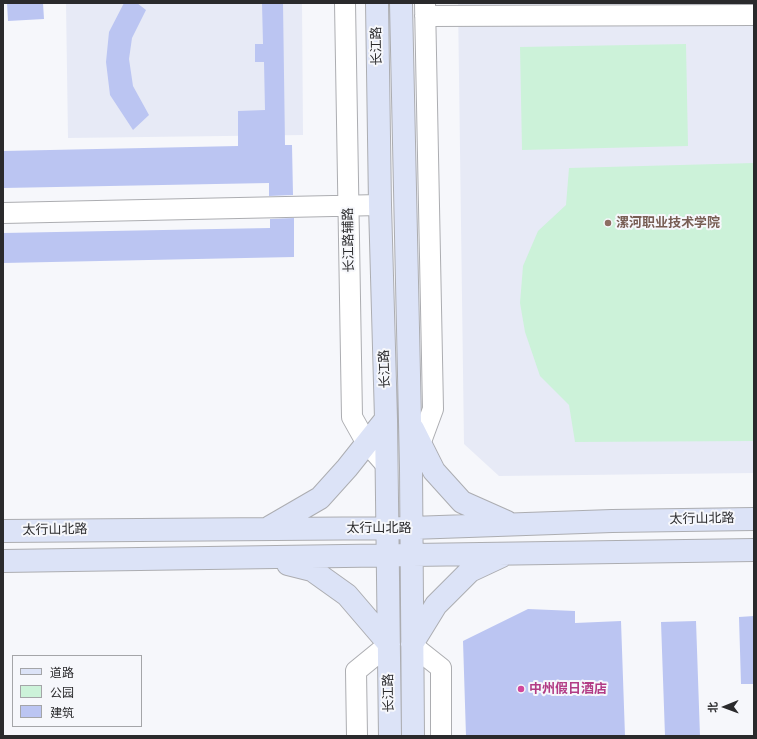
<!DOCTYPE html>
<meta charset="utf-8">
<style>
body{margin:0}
#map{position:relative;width:757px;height:739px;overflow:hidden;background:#f6f7fb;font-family:Merriweather,"Noto Sans SC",serif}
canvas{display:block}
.frame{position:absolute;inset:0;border:4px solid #2a2a2c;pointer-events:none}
.legend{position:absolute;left:12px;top:655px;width:130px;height:72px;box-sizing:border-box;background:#f6f7fb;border:1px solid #a4a5a8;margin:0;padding:5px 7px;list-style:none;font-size:12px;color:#2a2a2c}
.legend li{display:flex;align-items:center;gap:8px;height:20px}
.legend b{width:20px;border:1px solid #a4a5a8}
.north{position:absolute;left:705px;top:687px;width:40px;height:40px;-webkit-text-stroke:3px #f6f7fb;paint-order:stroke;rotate:269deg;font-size:11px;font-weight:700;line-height:16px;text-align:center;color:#2a2a2c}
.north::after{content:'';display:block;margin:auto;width:14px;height:18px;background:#2a2a2c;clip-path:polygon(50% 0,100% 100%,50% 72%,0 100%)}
</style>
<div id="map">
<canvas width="757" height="739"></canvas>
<div class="frame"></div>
<ul class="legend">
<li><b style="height:5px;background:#dce3f7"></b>道路</li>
<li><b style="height:11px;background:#ccf2d9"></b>公园</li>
<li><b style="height:11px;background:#bbc5f2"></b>建筑</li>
</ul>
<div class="north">北</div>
</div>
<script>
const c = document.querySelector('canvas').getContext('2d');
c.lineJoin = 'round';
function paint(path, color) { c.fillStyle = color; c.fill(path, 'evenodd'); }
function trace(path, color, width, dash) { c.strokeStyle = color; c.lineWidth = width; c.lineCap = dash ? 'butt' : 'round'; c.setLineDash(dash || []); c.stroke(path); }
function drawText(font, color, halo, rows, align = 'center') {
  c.font = font + ' Merriweather,"Noto Sans SC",serif'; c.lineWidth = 4; c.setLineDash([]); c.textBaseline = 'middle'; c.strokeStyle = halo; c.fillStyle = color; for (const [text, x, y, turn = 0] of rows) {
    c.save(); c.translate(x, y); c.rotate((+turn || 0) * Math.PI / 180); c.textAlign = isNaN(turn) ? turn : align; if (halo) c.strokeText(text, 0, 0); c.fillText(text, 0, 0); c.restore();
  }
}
const built = new Path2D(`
 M 66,3 L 302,3 L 303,135 L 68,138 Z
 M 458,3 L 754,3 L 754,473 L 499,476 L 464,444 Z`);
const green = new Path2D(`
 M 686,44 L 688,146 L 522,150 L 520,47 Z
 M 754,163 L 754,441 L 575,442 L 569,405 L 540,376 L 525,332 L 520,303 L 523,266 L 538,231 L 566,205 L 569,168 Z`);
const building = new Path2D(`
 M 7,3 L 43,3 L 44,19 L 8,21 Z
 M 124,3 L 137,3 L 146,10 L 132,38 L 129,59 L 133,86 L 149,115 L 133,130 L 110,95 L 106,62 L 109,32 Z
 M 262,3 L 283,3 L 285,145 L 292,145 L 293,195 L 269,196 L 269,183 L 3,188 L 3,151 L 238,146 L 238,111 L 265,110 L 264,62 L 255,62 L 255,44 L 263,44 Z
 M 294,218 L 294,257 L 3,263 L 3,233 L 270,228 L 270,219 Z
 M 528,609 L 575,611 L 575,623 L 621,621 L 625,736 L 466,736 L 463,641 Z
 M 754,616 L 754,684 L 741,684 L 739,617 Z
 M 696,621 L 700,736 L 665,736 L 661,622 Z`);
const minor = new Path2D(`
 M 345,3 L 352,417 L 366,442 L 387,466
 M 425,16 L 754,15
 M 3,213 L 380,205
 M 416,455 L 433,409 L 425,3
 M 412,645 L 441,668 L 441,736
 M 357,736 L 356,671 L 389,644`);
const secondary = new Path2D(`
 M 377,3 L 380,205 L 386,419 L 390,736
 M 401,3 L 411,468 L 413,736
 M 413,429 L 434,471 L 462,502 L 507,522
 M 270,527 L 320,498 L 347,468 L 386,419
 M 3,531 L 411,528 L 612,521 L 754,519
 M 3,561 L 754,550
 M 288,564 L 312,570 L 347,595 L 389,644
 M 412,644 L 436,605 L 470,571 L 502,556`);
const markers = [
 [608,223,4,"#8d6e63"],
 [521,689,4,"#d1479c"]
];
const streetNames = [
 ["长江路",377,46,-91],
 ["长江路辅路",349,240,-91],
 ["长江路",385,369,-92],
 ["太行山北路",702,519,-1],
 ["太行山北路",379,528],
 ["太行山北路",55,530,-1],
 ["长江路",389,693,-91]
];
const educationNames = [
 ["漯河职业技术学院",616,223]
];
const hotelNames = [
 ["中州假日酒店",529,689]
];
paint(built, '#e7eaf6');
paint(green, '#ccf2d9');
paint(building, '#bbc5f2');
trace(minor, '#acadb1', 22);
trace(secondary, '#acadb1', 24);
trace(minor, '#fff', 20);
trace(secondary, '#dce3f7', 22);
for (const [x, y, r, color] of markers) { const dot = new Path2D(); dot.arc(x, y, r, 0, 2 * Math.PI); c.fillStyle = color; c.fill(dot); trace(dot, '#f6f7fb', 1.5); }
drawText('13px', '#2a2a2c', '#f6f7fb', streetNames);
drawText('bold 13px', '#785e54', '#f6f7fb', educationNames, 'left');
drawText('bold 13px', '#b23c85', '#f6f7fb', hotelNames, 'left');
</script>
